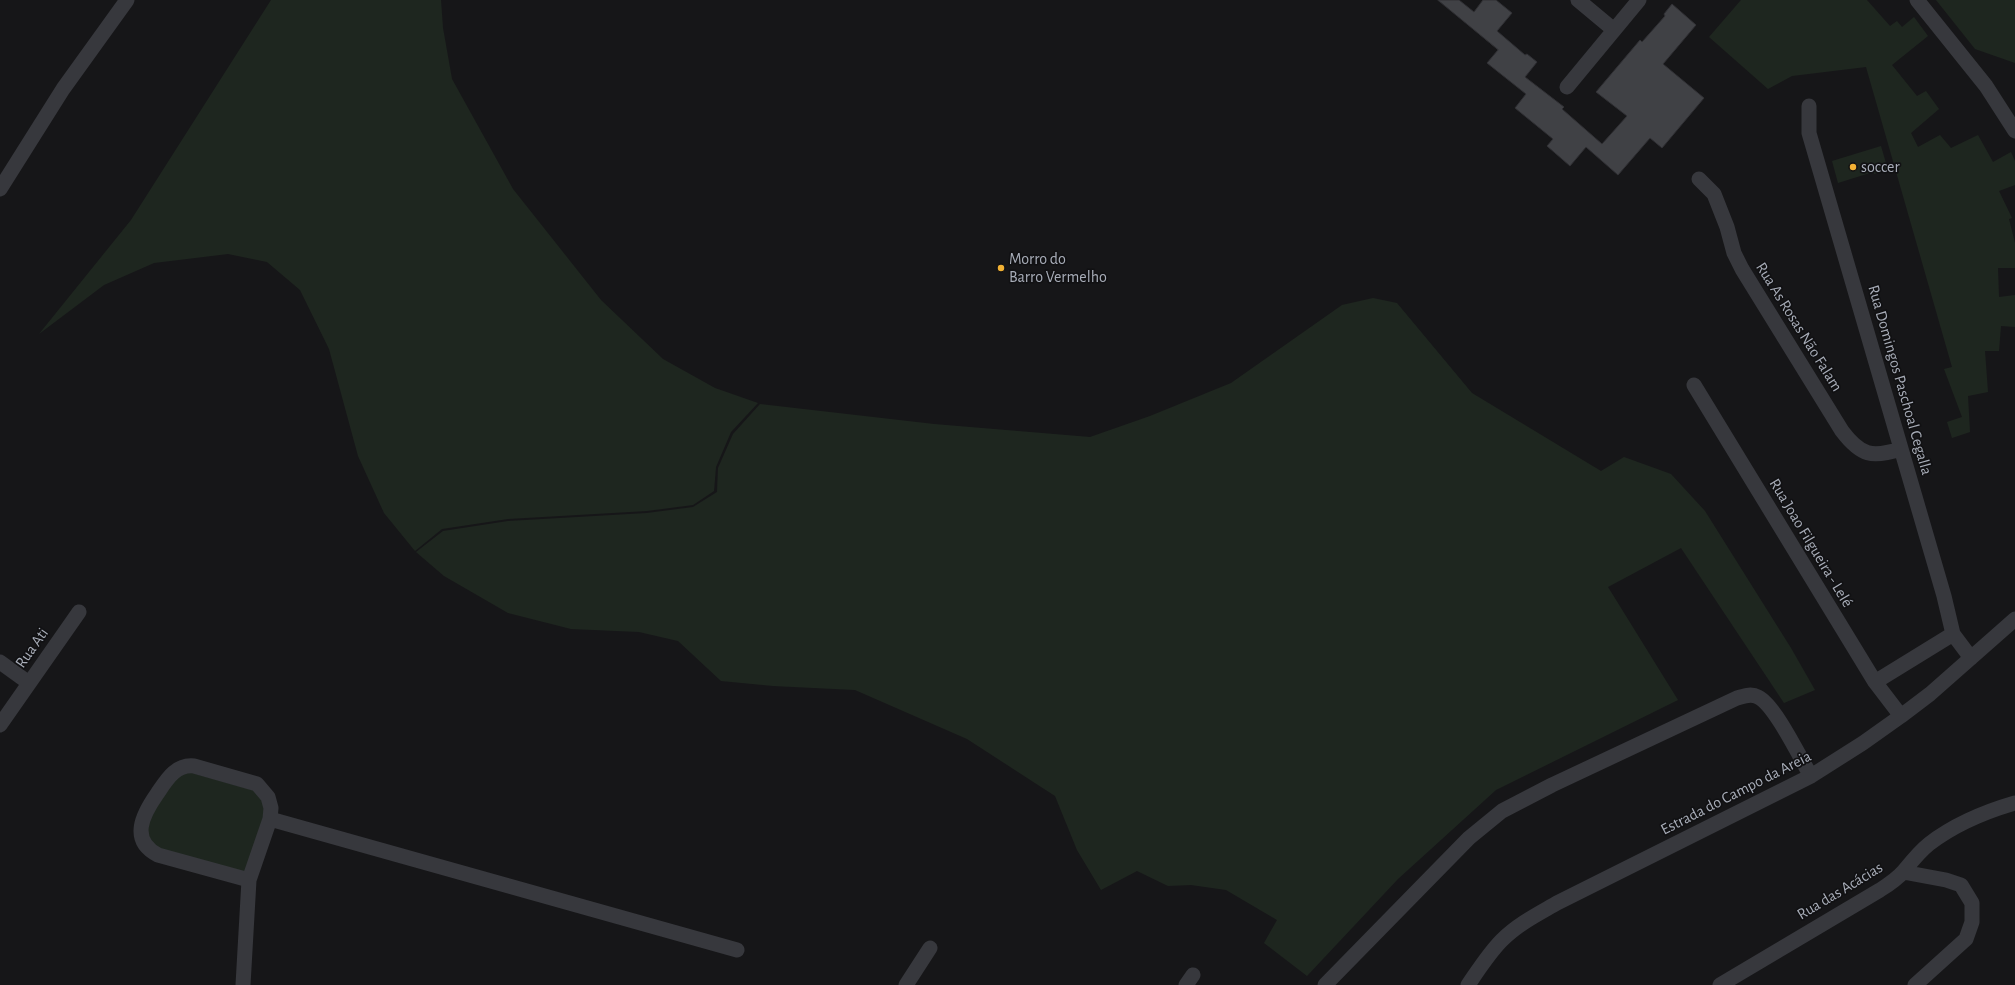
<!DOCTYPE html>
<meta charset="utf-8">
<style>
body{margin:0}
canvas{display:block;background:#161618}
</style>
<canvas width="2015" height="985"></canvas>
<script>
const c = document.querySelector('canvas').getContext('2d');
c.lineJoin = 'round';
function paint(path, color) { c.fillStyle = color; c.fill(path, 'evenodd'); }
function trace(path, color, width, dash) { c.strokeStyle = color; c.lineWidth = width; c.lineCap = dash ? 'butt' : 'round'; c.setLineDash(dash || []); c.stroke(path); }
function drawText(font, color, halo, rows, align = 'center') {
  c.font = font + ' "Alegreya Sans",sans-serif'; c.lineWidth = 3.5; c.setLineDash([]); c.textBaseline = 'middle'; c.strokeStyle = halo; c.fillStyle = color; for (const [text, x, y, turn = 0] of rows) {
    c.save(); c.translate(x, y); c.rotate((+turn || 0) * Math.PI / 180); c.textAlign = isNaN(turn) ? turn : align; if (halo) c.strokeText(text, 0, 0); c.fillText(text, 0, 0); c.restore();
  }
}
const green = new Path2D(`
 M 271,0 L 441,0 L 443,28 L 452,79 L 513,189 L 601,300 L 663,359 L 715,388 L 758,403 L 731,432 L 716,467 L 714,491 L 693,505 L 647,511 L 508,519 L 442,529 L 415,551 L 384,513 L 358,456 L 329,349 L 300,290 L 267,262 L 228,254 L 154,263 L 104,285 L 39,334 L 131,220 Z
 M 1741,0 L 1867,0 L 1890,26 L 1897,21 L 1902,27 L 1914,17 L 1928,36 L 1892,65 L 1917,96 L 1926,91 L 1939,109 L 1911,133 L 1918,147 L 1940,135 L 1951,148 L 1978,135 L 1993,162 L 2011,152 L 2015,161 L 2015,185 L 1999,191 L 2012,218 L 2009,219 L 2015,243 L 2015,268 L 1998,268 L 1999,297 L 2015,295 L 2015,327 L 2001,326 L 1999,351 L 1985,351 L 1988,392 L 1968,396 L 1970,432 L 1952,438 L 1947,422 L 1962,417 L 1944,369 L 1952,367 L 1866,67 L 1792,76 L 1768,89 L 1709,37 Z
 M 1936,0 L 2015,0 L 2015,63 L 1975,49 Z
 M 1881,146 L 1888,170 L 1874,174 L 1873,172 L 1838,183 L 1832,161 Z
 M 1373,298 L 1397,303 L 1472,393 L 1601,471 L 1624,457 L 1671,474 L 1705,511 L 1791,648 L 1815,690 L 1784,703 L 1681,548 L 1608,587 L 1678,700 L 1496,790 L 1398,879 L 1307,976 L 1264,943 L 1277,920 L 1226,890 L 1191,885 L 1168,886 L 1137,871 L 1101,890 L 1077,850 L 1055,796 L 967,739 L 855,690 L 773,686 L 721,681 L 678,641 L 639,632 L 571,629 L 508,613 L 444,576 L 416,552 L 443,531 L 508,521 L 647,513 L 693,507 L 717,492 L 718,468 L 733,434 L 760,404 L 934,424 L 1090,437 L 1150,416 L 1231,383 L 1342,305 Z
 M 185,771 L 256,791 L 264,804 L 267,819 L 249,875 L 155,851 L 143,823 L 170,778 Z`);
const building = new Path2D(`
 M 1438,0 L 1459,0 L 1474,12 L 1483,0 L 1496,0 L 1512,13 L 1497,31 L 1525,55 L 1527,54 L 1537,62 L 1525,77 L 1564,107 L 1562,109 L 1602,144 L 1627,116 L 1596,92 L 1640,40 L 1642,42 L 1665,16 L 1664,14 L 1672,4 L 1696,25 L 1663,64 L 1704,98 L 1662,148 L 1650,138 L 1618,175 L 1586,147 L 1570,166 L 1547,146 L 1553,139 L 1515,108 L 1526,94 L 1487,63 L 1498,50 Z`);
const minor = new Path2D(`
 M 1578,0 L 1614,30
 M 1917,0 L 1986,86 L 2015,131
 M 1567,87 L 1639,0
 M 1809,106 L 1809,133 L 1944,596 L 1953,634 L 1971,658
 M 1699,179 L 1714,194 L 1727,227 L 1734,253 L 1742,269 L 1842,431 C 1861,456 1872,458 1901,449
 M 0,189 L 63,89 L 127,0
 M 1694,385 L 1875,682 L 1901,716
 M 0,662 L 29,683
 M 1875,682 L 1953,634
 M 0,725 L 79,612
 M 270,819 L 737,950
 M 1903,872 L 1946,880 L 1961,885 L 1972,903 L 1972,922 L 1966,939 L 1915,985
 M 243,985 L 249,880 L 270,819 L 271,808 L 268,797 L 257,784 L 194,766 C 175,764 166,781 157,794 C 143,814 129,840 158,855 L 249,880
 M 906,985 L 930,948
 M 1186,985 L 1193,975
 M 1325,985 L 1469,838 L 1502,811 L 1552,785 L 1737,698 C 1744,696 1751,693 1758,697 C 1775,705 1800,758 1811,776
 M 1468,985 C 1479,969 1489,953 1502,940 C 1518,924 1538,914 1557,903 L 1811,776 L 1863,743 L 1901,716 L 1930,694 L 2015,619
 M 1720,985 L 1880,890 C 1888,885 1897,879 1904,871 C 1912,861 1919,852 1929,844 C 1955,824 1984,812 2015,803`);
const markers = [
 [1853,167,4,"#f2b134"],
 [1001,268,4,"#f2b134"]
];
const poiNames = [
 ["soccer",1861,167],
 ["Morro do",1009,259],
 ["Barro Vermelho",1009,277]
];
const streetNames = [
 ["Rua As Rosas Não Falam",1799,327,58],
 ["Rua Domingos Paschoal Cegalla",1900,380,74],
 ["Rua Joao Filgueira - Lelé",1811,543,59],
 ["Rua Ati",32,648,-55],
 ["Estrada do Campo da Areia",1736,793,-27],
 ["Rua das Acácias",1840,891,-31]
];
paint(green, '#1e261f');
paint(building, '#404145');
trace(building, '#303034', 1);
trace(minor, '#37383d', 15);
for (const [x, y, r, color] of markers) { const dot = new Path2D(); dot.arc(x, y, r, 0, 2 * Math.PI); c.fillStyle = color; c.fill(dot); trace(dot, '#111113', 1.5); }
drawText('16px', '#a8adb8', '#111113', poiNames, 'left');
drawText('16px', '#a8adb8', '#111113', streetNames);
</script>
